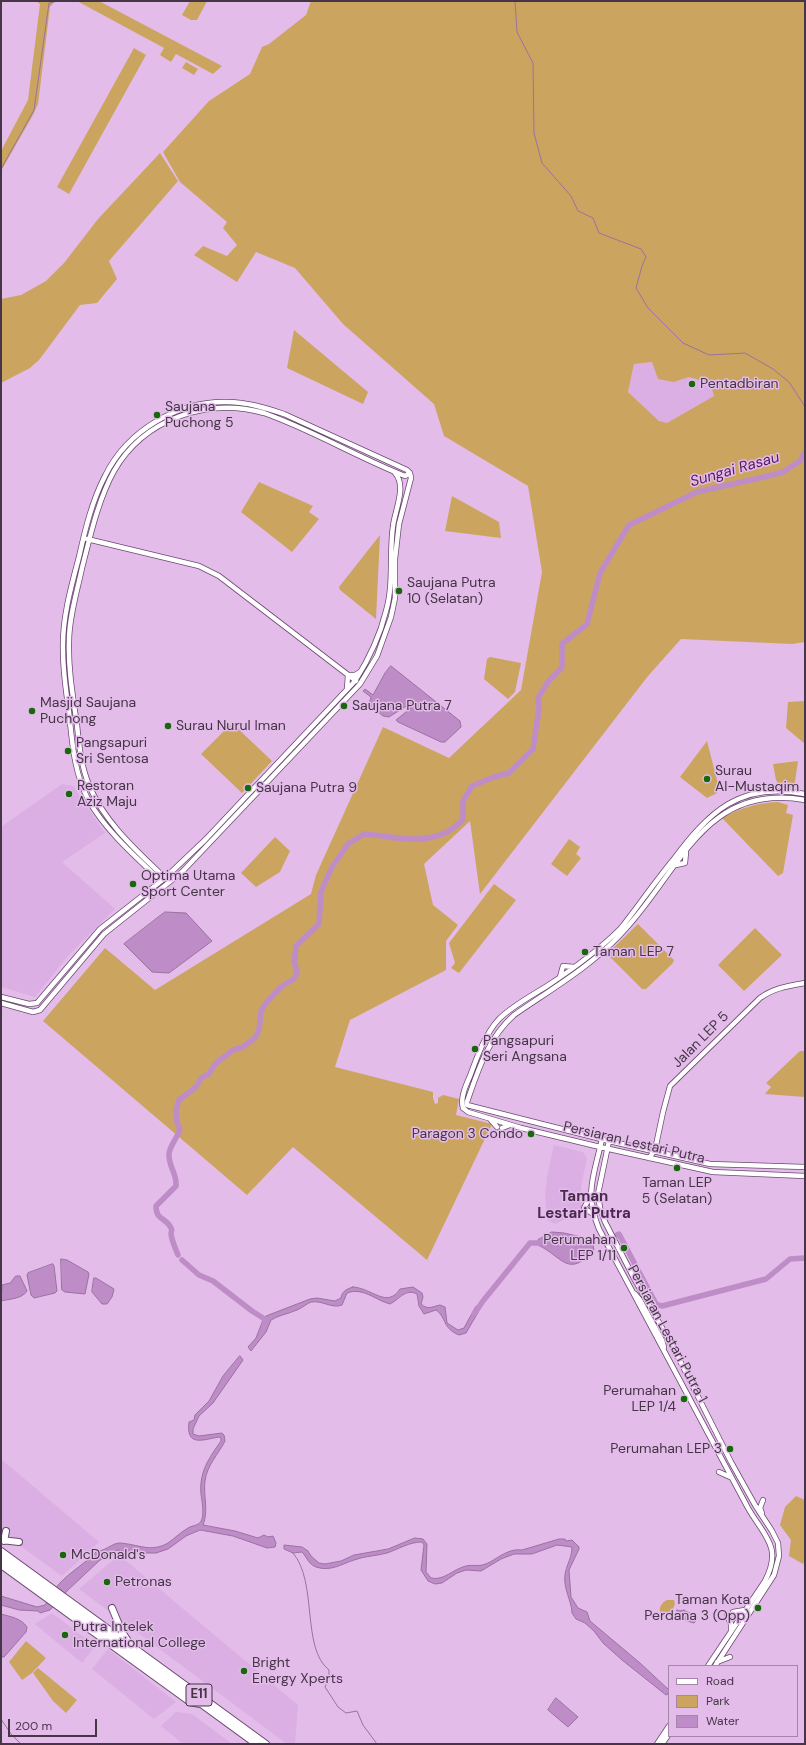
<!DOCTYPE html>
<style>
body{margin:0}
#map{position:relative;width:806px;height:1745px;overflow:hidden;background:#e3bce9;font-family:"DM Sans",sans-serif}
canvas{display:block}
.frame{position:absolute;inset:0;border:2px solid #453547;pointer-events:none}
.legend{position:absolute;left:668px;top:1665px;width:130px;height:72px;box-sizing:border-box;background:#e3bce9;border:1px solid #a486a8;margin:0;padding:5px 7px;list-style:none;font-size:12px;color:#453547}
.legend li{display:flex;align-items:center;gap:8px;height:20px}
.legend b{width:20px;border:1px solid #a486a8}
.scale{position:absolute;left:8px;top:1719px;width:89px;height:18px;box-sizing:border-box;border:2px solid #453547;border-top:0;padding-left:5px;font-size:12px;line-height:14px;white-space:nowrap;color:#453547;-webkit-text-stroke:3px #e3bce9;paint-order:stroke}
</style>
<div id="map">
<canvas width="806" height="1745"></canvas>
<div class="frame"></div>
<ul class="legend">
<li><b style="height:5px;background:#fff"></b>Road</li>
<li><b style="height:11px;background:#cba560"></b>Park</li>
<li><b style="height:11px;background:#be8cc7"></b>Water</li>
</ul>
<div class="scale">200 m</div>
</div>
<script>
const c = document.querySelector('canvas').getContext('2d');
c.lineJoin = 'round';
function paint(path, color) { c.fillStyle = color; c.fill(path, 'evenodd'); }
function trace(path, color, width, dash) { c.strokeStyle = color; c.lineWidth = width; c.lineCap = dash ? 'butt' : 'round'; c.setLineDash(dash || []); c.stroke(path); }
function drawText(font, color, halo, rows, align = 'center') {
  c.font = font + ' "DM Sans",sans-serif'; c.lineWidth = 3; c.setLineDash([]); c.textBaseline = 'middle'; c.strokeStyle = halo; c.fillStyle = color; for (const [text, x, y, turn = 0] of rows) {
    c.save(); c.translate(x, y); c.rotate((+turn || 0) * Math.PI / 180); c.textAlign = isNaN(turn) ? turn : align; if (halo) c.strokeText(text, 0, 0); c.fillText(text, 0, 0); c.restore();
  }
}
const built = new Path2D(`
 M 652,362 L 674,382 L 689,377 L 710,383 L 714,396 L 667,423 L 659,421 L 628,392 L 634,364 Z
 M 62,784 L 73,786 L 105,833 L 62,862 L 115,909 L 68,956 L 35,997 L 1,987 L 1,827 Z
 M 554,1145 L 583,1152 L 587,1158 L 582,1182 L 580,1197 L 582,1211 L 555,1224 L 547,1220 L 545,1197 L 547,1176 Z
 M 1,1459 L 99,1542 L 62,1576 L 1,1532 Z
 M 119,1555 L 298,1705 L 295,1744 L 287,1744 L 79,1589 Z
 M 52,1613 L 95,1646 L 82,1663 L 35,1624 Z
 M 108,1649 L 176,1702 L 154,1719 L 92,1669 Z
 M 176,1712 L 192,1714 L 232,1744 L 183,1744 L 161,1726 Z`);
const green = new Path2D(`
 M 36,1 L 55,1 L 50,7 L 38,104 L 33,115 L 1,171 L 1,151 L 28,100 L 40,4 Z
 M 77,1 L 99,1 L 222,66 L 213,74 L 176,54 L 171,62 L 160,55 L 164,48 Z
 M 190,1 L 207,1 L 197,20 L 191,20 L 182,15 Z
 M 311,1 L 805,1 L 805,642 L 792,644 L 681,639 L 648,676 L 480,894 L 470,821 L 424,864 L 433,905 L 458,925 L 446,941 L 446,970 L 350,1020 L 335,1067 L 433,1092 L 433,1098 L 435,1104 L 438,1103 L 438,1098 L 443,1095 L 459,1099 L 456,1115 L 492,1124 L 427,1260 L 293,1147 L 247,1195 L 43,1021 L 105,948 L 155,990 L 311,894 L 316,875 L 383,727 L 449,758 L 521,690 L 542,572 L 528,486 L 444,436 L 434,404 L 343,324 L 295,268 L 256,252 L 237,282 L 194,255 L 203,246 L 227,256 L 237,245 L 223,228 L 227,222 L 180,182 L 163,152 L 209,101 L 250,74 L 262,47 L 269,44 L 306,15 ZM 652,362 L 658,379 L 674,382 L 689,377 L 710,383 L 714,396 L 667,423 L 659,421 L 628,392 L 634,364 Z
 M 134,48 L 146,55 L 69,194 L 57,187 Z
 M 186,62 L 198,69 L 194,75 L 182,68 Z
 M 160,153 L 178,181 L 109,261 L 117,279 L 97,303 L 80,305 L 39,360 L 30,368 L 1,383 L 1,299 L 21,295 L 46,281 L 64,263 L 98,219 Z
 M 294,330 L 368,392 L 363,404 L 287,368 Z
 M 259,482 L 313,506 L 309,512 L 319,519 L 292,552 L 241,512 Z
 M 452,496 L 499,522 L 501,538 L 445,531 Z
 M 380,535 L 376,619 L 340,590 L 339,587 Z
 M 490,657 L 521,663 L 515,692 L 508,699 L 484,679 L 487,659 Z
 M 805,701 L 805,744 L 786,728 L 788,702 Z
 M 232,723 L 272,761 L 242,793 L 201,754 Z
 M 707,741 L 719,788 L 717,793 L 707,798 L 680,777 Z
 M 798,761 L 794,788 L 780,786 L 776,780 L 773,764 Z
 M 778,802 L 788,805 L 786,813 L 793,815 L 783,873 L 778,876 L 722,818 C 740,808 757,803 778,802 Z
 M 275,837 L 290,851 L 280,872 L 256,887 L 241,873 Z
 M 569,839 L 580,847 L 576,854 L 581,858 L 567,876 L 551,864 Z
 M 494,884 L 516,900 L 459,973 L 451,968 L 455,963 L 449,943 Z
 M 638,924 L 674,960 L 673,963 L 646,989 L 642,989 L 607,954 Z
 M 755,928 L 782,955 L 744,991 L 718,965 Z
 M 800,1051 L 805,1051 L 805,1097 L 765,1094 L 771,1087 L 766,1083 Z
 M 796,1496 L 805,1500 L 805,1559 L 803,1564 L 789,1556 L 791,1540 L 780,1525 L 785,1507 Z
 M 667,1600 L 674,1600 L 675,1604 L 671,1613 L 664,1615 L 661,1614 C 658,1608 661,1603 667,1600 Z
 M 26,1641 L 46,1658 L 32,1673 L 22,1680 L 9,1662 Z
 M 38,1668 L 77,1700 L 66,1713 L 53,1701 L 33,1673 Z`);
const water = new Path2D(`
 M 391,666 L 460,721 L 461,727 L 445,742 L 441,742 L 398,722 L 396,720 L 411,708 L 408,705 L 389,717 L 383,716 L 369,704 L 371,697 L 363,691 L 365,689 L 373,695 L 385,673 Z
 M 165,912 L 186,913 L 212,941 L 169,973 L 152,972 L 124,944 Z
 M 552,1232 L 564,1233 L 586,1238 L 590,1245 L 593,1245 L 594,1250 C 568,1279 563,1257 538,1245 L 538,1240 Z
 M 61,1259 L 67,1260 L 88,1272 L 89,1274 L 85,1294 L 65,1292 L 62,1290 Z
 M 53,1264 L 54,1266 L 57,1291 L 55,1293 L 34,1298 L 31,1295 L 27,1275 L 28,1273 Z
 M 16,1276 L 20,1276 L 27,1291 C 22,1299 9,1299 1,1301 L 2,1285 L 10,1283 Z
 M 94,1278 L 96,1278 L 114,1289 L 112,1297 L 107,1304 L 102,1304 L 92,1292 Z
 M 353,1287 C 372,1288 387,1309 400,1289 L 413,1287 L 422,1293 L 423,1297 L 421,1304 C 428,1310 431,1307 440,1305 L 445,1307 L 447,1323 L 458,1330 L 464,1328 L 476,1306 L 480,1309 L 466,1333 L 459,1335 C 442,1328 447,1318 436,1310 L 424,1314 L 419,1306 L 417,1294 C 405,1288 399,1300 390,1304 C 375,1300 363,1287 347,1293 L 342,1305 C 332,1309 322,1300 311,1302 C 306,1304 302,1308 297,1310 C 288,1314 279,1315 271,1320 L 266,1332 L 251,1351 L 248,1347 L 256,1338 L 263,1320 L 266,1316 L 310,1299 L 317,1298 L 335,1301 L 341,1298 C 342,1291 347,1289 353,1287 Z
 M 240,1356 L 243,1360 L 213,1403 L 199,1416 L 193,1429 L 193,1434 L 199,1436 L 222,1433 L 224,1435 L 225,1441 C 218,1455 207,1465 205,1481 C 203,1496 209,1510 203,1525 L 235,1531 L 258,1538 L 264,1535 L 268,1537 L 273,1536 L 276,1543 L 275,1547 L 267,1548 L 233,1536 L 200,1530 L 186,1536 L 168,1549 L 156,1553 L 133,1553 L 117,1550 L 111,1556 L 100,1560 L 68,1590 L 50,1610 L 40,1613 L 38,1611 L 19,1610 L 1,1605 L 1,1596 L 37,1607 L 45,1605 C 50,1598 53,1590 59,1584 C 71,1571 86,1563 97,1551 C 106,1551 112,1543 120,1543 C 137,1544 151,1553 168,1543 C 175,1538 181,1532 188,1528 C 193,1525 200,1526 202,1519 C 204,1512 202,1501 201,1494 C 199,1472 209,1458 221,1441 L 221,1438 L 219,1437 C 202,1440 186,1447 189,1422 L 194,1420 L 195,1415 L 209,1401 L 223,1376 Z
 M 415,1538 L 423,1539 L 427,1544 L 426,1572 L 431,1578 C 444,1581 453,1569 466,1566 C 474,1564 479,1568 490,1562 C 499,1557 510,1548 522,1550 L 559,1539 L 565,1539 L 566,1541 L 572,1540 L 579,1547 L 579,1549 L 569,1570 L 571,1597 L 578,1608 L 587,1612 L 590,1621 L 640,1663 L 669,1690 L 668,1694 L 666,1695 L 622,1660 L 603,1643 L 594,1631 L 585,1623 L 576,1619 L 572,1613 C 572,1604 566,1593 565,1583 C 563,1568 572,1561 572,1547 L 557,1545 L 532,1554 L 514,1554 L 501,1559 L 481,1571 L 466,1570 L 457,1573 L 442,1583 L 435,1584 L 428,1581 L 421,1570 L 424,1545 L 422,1542 C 409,1542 399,1549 387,1553 C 376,1556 365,1556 354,1560 C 342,1564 330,1572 316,1567 C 308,1564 307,1557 302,1552 L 293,1553 L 284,1549 L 284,1545 L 302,1547 L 308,1551 L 311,1556 L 319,1563 L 325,1564 L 341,1561 L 354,1555 L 388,1549 Z
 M 677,1610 L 680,1611 L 684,1610 C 689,1614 696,1613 696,1621 L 694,1623 L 687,1621 L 678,1614 Z
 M 1,1614 C 11,1617 21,1618 27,1627 L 26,1632 L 4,1657 L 1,1657 Z
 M 556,1698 L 578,1717 L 568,1727 L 548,1710 Z`);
const stream = new Path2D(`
 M 515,1 L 517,32 L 533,63 L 534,133 L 542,163 L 571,196 L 578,211 L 593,218 L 599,233 L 641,249 L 646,257 L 642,266 L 636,288 L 648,308 L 683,343 L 709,355 L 745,353 L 773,369 L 789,382 L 804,405 L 805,409
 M 1,169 L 34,110 L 49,3 L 58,1
 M 293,1553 C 318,1582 301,1648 329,1670 L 329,1678 L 325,1687 L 338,1707 L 346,1713 L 357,1711 L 363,1725 L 377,1744
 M 1,1719 L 11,1734 L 21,1744`);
const river = new Path2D(`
 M 617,1235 L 619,1234 L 656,1304 L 662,1306 L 766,1279 L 790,1259 L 805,1258
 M 178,1255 C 175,1248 172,1241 171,1234 C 171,1229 173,1232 171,1228 C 166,1217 156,1221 156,1206 L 176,1186 C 177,1173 169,1168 169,1155 C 169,1146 177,1139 180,1129 L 177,1123 L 176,1110 L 179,1100 L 196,1087 L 201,1078 L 209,1074 L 215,1064 L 233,1050 L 243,1047 L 255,1038 L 259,1030 L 261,1011 L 266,1003 L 281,987 L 295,978 L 297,970 L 294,963 L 296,946 L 319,924 L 321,892 L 332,867 L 348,844 L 364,834 C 394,836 420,846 449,831 C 454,828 459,823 463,819 L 463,801 L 472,786 L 494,777 L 509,773 L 533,749 L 539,709 L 538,698 L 548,682 L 562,667 L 562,644 L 587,624 L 600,573 L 629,525 L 697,492 L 764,477 L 783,472 L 800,461 L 805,452
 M 182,1260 L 199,1275 L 213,1281 L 252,1311 L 263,1318 L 266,1321 L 264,1326
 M 474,1314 L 483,1301 L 530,1243 L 540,1243 L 544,1239`);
const minor = new Path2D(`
 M 87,539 L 199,566 L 219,576 L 356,681
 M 347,689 L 348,675 L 355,675 L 360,672
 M 676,865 L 685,863 L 686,852
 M 165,878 C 137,851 104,822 89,785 C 81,766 79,745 77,725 C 73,697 68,669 69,641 C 69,617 77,592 82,568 C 90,537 98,500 114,471 C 144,419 207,397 264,413 C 312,430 357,457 405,476 L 410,473
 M 161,881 C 136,857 106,831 89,801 C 74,774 72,741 69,712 C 66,692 63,671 63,650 C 62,619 71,587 79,557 C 85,530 92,501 105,476 C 127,431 177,401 227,402 C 247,402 266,408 284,414 L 407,470 L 410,473
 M 560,977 L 563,966 L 574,967
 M 1,997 L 29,1004 L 37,1003 L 100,929 L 165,878 L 205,840 L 355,681 C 369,659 380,636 386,611 C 394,584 389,553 393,526 C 395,510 407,486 395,473
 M 1,1003 L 33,1012 L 40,1010 L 104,934 L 182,872 L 360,684 L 377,656 L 391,617 L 395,598 L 395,559 L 399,524 L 411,478 L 410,473
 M 467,1105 L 467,1102 C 478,1070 488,1038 514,1015 C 550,990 590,967 620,935 C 679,875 702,782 805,800
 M 467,1105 L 609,1141 L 710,1164 L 805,1167
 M 463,1108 C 460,1098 466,1085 470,1076 C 477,1057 485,1034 499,1019 C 512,1006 531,996 547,986 C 573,969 599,950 621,928 C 639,905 655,882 673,860 C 709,812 740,781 805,794
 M 463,1108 L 468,1112 L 521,1128 L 600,1147 L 713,1172 L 805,1176
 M 490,1119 L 497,1127
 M 502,1128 L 510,1125
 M 602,1139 C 594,1176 584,1192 599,1229 L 748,1508 C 764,1536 783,1547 765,1581 L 708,1666
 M 609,1141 L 598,1194 L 600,1208 L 605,1222 L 635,1280 L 674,1349 L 731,1462 L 755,1505 L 772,1531 L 778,1543 L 779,1556 L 774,1575 L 715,1666
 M 649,1158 L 655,1150 L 663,1112 L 670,1086 L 760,998 C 774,988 788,986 805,983
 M 590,1197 L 584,1208 L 593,1214
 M 635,1294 L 640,1300 L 662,1340 L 664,1347
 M 719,1472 L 730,1477
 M 762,1513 L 760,1508 L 763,1500
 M 733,1612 L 745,1610
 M 727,1615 L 731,1624 L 731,1631
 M 717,1662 L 730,1657
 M 657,1744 L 669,1726
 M 662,1744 L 669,1734`);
const highway = new Path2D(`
 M 1,1540 L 19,1542
 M 4,1541 L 6,1531
 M 1,1551 L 266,1744
 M 1,1558 L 256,1744
 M 1,1565 L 190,1702 L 200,1704
 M 112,1608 L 122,1632 L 128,1641`);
const markers = [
 [692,384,4,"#16680a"],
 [157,415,4,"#16680a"],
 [399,591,4,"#16680a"],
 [344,706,4,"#16680a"],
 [32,711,4,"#16680a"],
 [168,726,4,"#16680a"],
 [68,751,4,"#16680a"],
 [707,779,4,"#16680a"],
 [248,788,4,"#16680a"],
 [69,794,4,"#16680a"],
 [133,884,4,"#16680a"],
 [585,952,4,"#16680a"],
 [475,1049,4,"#16680a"],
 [531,1134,4,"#16680a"],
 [677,1168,4,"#16680a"],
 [624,1248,4,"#16680a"],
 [684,1399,4,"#16680a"],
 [730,1449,4,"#16680a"],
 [63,1555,4,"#16680a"],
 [107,1582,4,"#16680a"],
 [758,1608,4,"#16680a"],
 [65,1635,4,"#16680a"],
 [244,1671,4,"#16680a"]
];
const shields = [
 [199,1695,26]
];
const shieldNames = [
 ["E11",199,1695]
];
const poiNames = [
 ["Pentadbiran",700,384],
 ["Saujana",165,407],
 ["Puchong 5",165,423],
 ["Saujana Putra",407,583],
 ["10 (Selatan)",407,599],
 ["Masjid Saujana",40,703],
 ["Puchong",40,719],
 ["Saujana Putra 7",352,706],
 ["Surau Nurul Iman",176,726],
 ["Pangsapuri",76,743],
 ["Sri Sentosa",76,759],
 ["Surau",715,771],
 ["Al-Mustaqim",715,787],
 ["Restoran",77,786],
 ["Aziz Maju",77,802],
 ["Saujana Putra 9",256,788],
 ["Optima Utama",141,876],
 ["Sport Center",141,892],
 ["Taman LEP 7",593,952],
 ["Pangsapuri",483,1041],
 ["Seri Angsana",483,1057],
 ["Paragon 3 Condo",523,1134,"right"],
 ["Taman LEP",677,1183,"center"],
 ["5 (Selatan)",677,1199,"center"],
 ["Perumahan",616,1240,"right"],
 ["LEP 1/11",616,1256,"right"],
 ["Perumahan",676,1391,"right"],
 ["LEP 1/4",676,1407,"right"],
 ["Perumahan LEP 3",722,1449,"right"],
 ["McDonald's",71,1555],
 ["Petronas",115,1582],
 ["Taman Kota",750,1600,"right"],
 ["Perdana 3 (Opp)",750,1616,"right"],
 ["Putra Intelek",73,1627],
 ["International College",73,1643],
 ["Bright",252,1663],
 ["Energy Xperts",252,1679]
];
const streetNames = [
 ["Jalan LEP 5",701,1040,-45],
 ["Persiaran Lestari Putra",634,1143,13],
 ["Persiaran Lestari Putra 1",667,1334,62]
];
const waterNames = [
 ["Sungai Rasau",735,470,-16]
];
const neighbourhoodNames = [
 ["Taman",584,1197],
 ["Lestari Putra",584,1214]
];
paint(built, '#dbafe3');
paint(green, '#cba560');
paint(water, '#be8cc7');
trace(water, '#9a72a1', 1);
trace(stream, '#9a72a1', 1);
trace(river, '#be8cc7', 5.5);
trace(minor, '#6b4971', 6);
trace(highway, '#6b4971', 8);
trace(minor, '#fff', 4.5);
trace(highway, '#fff', 6);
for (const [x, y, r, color] of markers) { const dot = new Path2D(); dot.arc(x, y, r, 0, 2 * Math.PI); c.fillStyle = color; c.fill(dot); trace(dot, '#e3bce9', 1.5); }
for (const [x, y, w] of shields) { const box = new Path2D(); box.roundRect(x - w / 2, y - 11, w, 22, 3); c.fillStyle = '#e3bce9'; c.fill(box); trace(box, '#453547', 1); }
drawText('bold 13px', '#453547', null, shieldNames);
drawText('14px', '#453547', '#e3bce9', poiNames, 'left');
drawText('14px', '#453547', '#e3bce9', streetNames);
drawText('italic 15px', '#561961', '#e3bce9', waterNames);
drawText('bold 15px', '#4a294f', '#e3bce9', neighbourhoodNames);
</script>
